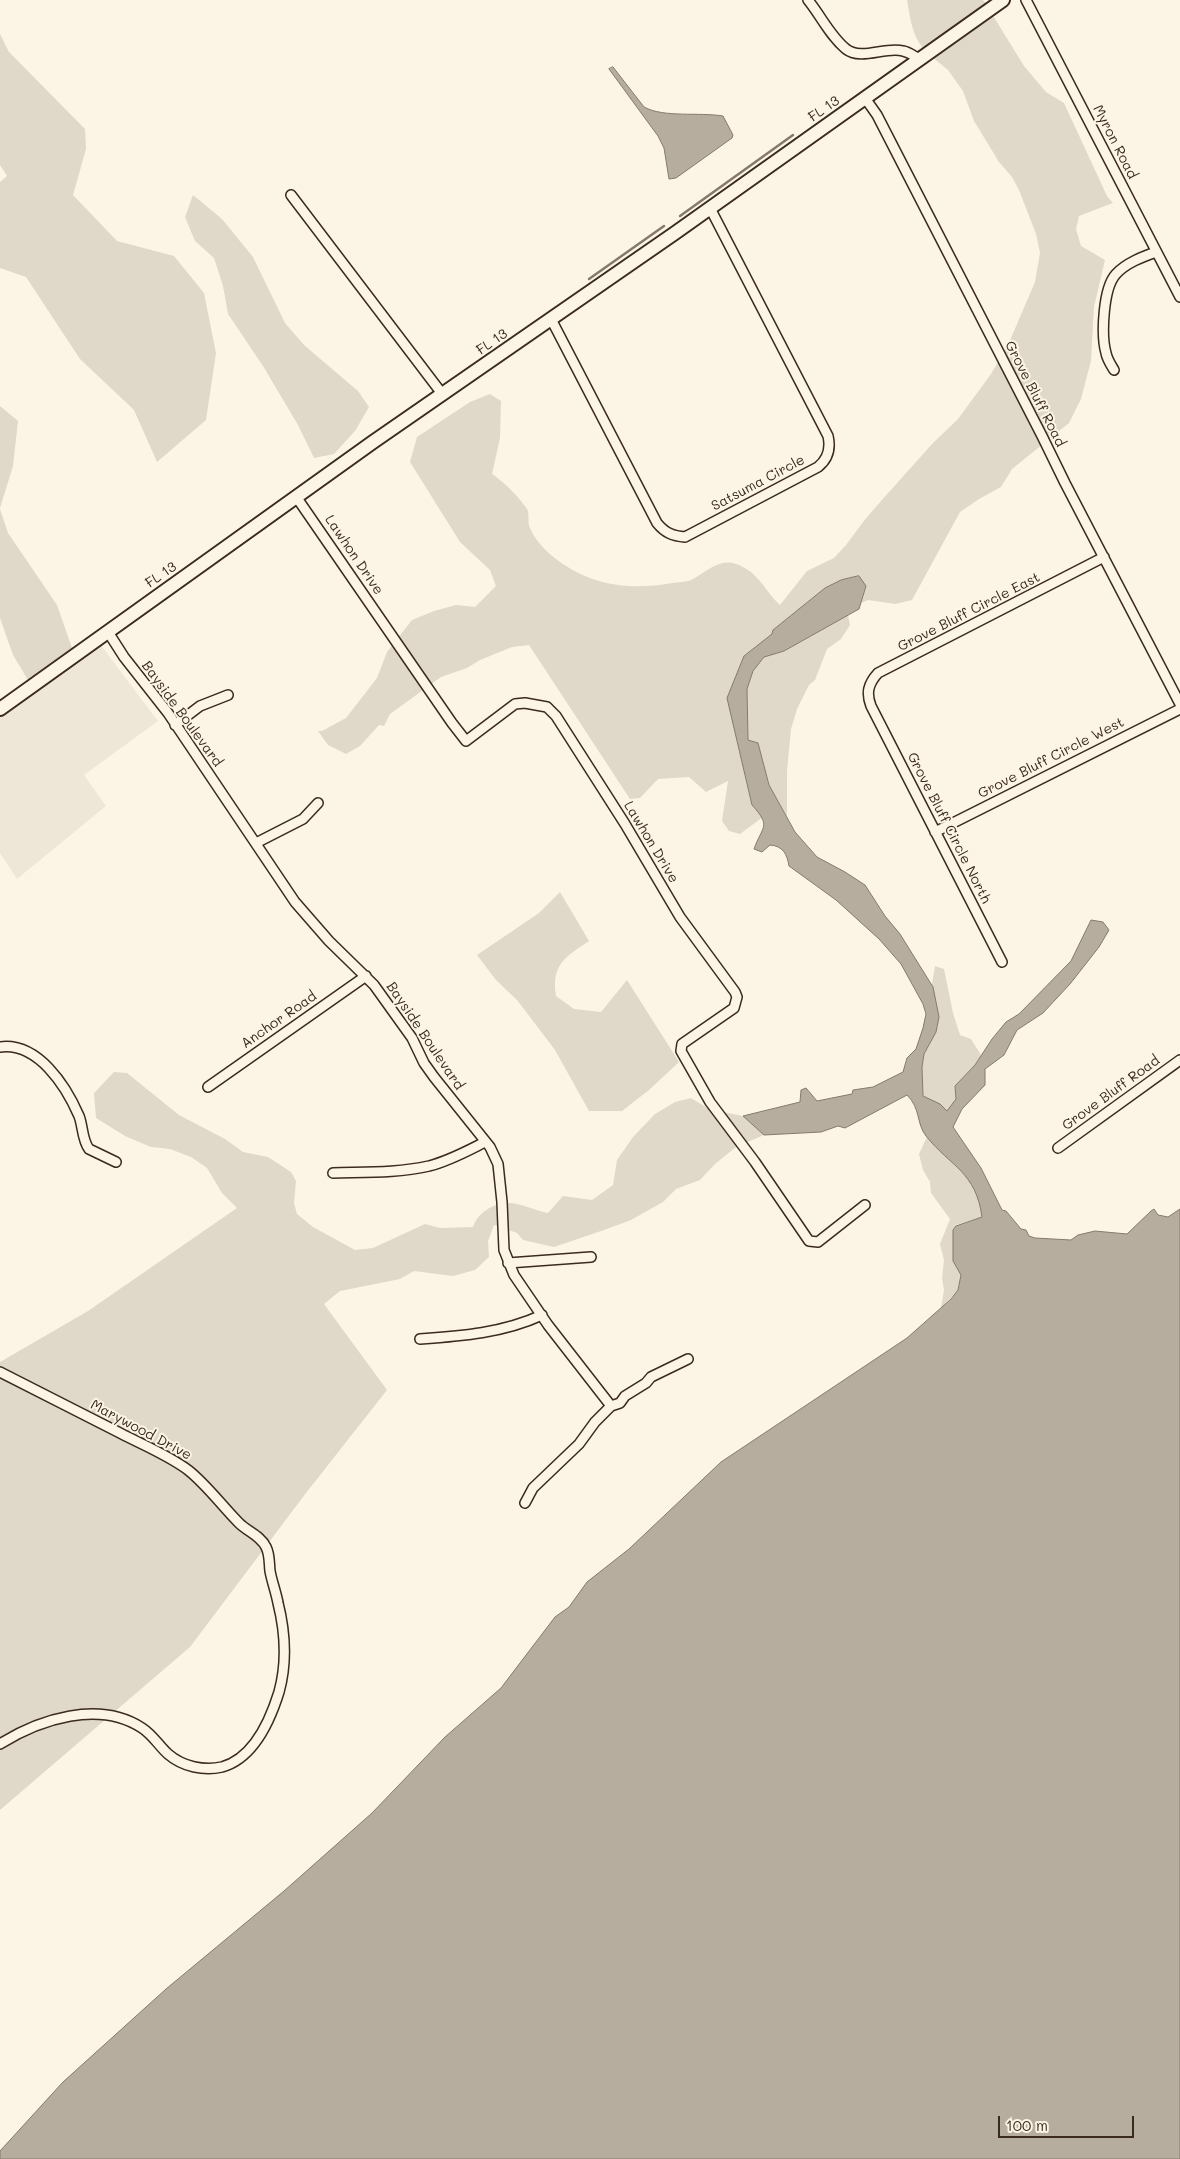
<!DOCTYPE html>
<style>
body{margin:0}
#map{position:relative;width:1180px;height:2159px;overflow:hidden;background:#fcf5e5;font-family:Mali,sans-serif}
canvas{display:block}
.scale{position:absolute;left:998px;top:2116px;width:136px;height:22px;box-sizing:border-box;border:2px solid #3b2a1e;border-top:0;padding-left:6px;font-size:15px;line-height:18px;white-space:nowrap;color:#3b2a1e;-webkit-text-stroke:4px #fcf5e5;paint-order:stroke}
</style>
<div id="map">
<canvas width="1180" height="2159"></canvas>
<div class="scale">100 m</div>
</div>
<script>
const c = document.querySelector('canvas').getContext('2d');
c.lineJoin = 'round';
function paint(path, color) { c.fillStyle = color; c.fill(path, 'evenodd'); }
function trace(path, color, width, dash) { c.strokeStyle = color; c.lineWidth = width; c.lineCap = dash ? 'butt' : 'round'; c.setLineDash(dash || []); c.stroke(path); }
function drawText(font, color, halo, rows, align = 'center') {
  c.font = font + ' Mali,sans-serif'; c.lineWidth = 4; c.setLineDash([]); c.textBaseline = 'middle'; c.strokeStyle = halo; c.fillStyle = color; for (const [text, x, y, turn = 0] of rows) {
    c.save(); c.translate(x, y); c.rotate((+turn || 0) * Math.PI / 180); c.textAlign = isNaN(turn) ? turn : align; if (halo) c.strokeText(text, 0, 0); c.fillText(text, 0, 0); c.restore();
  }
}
const built = new Path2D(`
 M 100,644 L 158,721 L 84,775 L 106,806 L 17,879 L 0,853 L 0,715 Z`);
const green = new Path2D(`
 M 907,0 L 983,0 L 987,5 L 925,50 C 912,37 910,17 907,0 Z
 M 992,14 L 1024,66 L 1046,92 L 1064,103 L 1107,196 L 1113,203 L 1079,216 L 1076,229 L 1081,246 L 1105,260 L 1094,307 L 1091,361 L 1081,399 L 1069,423 L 1012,469 L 1001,487 L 979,499 L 960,512 L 912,600 L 895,604 L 868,600 L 861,603 L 866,586 L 825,588 L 773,630 L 773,634 L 744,656 L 745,777 L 752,805 L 763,817 L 740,834 L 729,831 L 722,821 L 728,781 L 706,792 L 689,777 L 658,779 L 640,798 L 630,799 L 529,645 L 512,647 L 480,660 L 467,668 L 441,677 L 390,714 L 384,726 L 379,725 L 360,746 L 346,754 L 328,745 L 318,731 L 322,731 L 346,718 L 377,678 L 387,652 L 412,620 L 434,611 L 456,605 L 475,607 L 496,586 L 490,570 L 460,542 L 410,462 L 417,437 L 470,402 L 490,394 L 501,401 L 500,438 L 492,474 C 503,481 520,498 527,509 C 530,514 527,522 530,528 C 539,550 568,570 590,578 C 617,588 644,588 672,583 C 678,582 686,582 691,580 C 706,573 718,558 736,564 C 759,572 763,589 780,605 L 807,571 L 834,558 L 846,545 L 867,517 L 889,492 L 932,444 L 958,419 L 991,374 L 1008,345 L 1035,282 L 1040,253 L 1036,234 L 1019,190 L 1012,177 L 999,162 L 974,121 L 963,91 L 948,70 L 932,57 Z
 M 0,34 L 9,52 L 85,129 L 86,149 L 73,195 L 117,241 L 174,256 L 204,293 L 216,353 L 206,420 L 157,462 L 134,410 L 80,359 L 26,277 L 0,268 L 0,182 L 7,176 L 0,165 Z
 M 193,195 L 222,219 L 253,257 L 285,323 L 304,345 L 358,391 L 369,407 L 355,431 L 334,454 L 314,458 L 298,425 L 263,366 L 228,314 L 223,286 L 214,258 L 195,241 L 185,217 Z
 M 0,406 L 18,421 L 13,466 L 0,508 Z
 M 0,509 L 8,533 L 57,605 L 73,651 L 28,680 L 13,655 L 0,618 Z
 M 848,615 L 850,625 L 841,639 L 827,649 L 815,680 L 809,685 L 797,709 L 791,729 L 787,771 L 787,817 L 769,785 L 758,743 L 748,740 L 747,689 L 753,671 L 764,657 L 784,651 Z
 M 560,892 L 589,941 C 565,957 551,965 556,996 L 574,1009 L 601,1012 L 627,980 L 679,1062 L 649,1090 L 622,1111 L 589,1111 L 555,1050 L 517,1000 L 496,980 L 477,955 L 539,913 Z
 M 935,966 L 944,969 L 953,1013 L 960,1035 L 971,1039 L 981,1055 L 975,1065 L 955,1086 L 956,1099 L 947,1112 L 923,1096 L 922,1067 L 924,1054 L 936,1032 L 932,984 Z
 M 114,1072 L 127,1073 L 179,1115 L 225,1139 L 243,1152 L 268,1157 L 291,1172 L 296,1181 L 294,1203 L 297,1214 L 313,1227 L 355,1250 L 373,1248 L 425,1224 L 440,1228 L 473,1227 C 479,1210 499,1200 517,1204 C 527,1206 537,1211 548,1213 L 563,1196 L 592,1200 L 613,1185 L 617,1160 L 633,1137 L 655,1114 L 675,1102 L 691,1098 L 709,1109 L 743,1116 L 764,1135 L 736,1147 L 715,1164 L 700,1180 L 676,1189 L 663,1202 L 631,1220 L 604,1230 L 554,1247 L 523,1240 L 517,1233 L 494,1225 L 488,1241 L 489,1257 L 475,1270 L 453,1276 L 414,1271 L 400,1279 L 340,1291 L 324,1304 L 387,1390 L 306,1493 L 190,1647 L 0,1810 L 0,1362 L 88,1311 L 237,1208 L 222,1193 L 207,1168 L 191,1157 L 170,1149 L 151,1147 L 125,1136 L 96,1118 L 94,1093 Z
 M 927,1137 L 971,1182 L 979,1196 L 982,1217 L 956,1225 L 953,1261 L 961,1275 L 958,1290 L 941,1308 L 944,1290 L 942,1278 L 944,1260 L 940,1244 L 950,1219 L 931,1193 L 930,1182 L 923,1170 L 919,1154 Z`);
const water = new Path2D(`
 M 613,67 L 644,107 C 664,118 700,112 723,116 L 733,135 L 732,138 L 676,178 L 669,179 L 664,148 L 658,136 L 609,69 Z
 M 859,576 L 866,586 L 859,609 L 784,651 L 764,657 L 753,671 L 747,689 L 748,740 L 758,743 L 769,785 L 795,832 L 817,857 L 845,872 L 865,885 L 885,916 L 900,934 L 933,987 L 939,1017 L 936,1032 L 924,1054 L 922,1067 L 923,1096 L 940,1104 L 947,1111 L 956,1099 L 955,1086 L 975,1065 L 992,1039 L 1006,1022 L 1019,1014 L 1071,961 L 1091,920 L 1103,922 L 1109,930 L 1099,947 L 1070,984 L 1043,1013 L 1017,1030 L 1004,1055 L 985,1069 L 985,1085 L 962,1109 L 953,1127 L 981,1168 L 1002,1210 L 1006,1211 L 1021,1229 L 1026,1230 L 1029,1236 L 1035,1238 L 1071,1240 L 1078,1235 L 1095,1231 L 1127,1234 L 1151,1211 L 1154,1209 L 1158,1215 L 1168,1217 L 1180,1209 L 1180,2159 L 0,2159 L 0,2151 L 63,2082 L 166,1989 L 284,1891 L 372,1813 L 445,1737 L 501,1688 L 555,1617 L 569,1607 L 587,1582 L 629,1549 L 721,1462 L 907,1338 L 951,1299 L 958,1290 L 961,1275 L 953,1261 L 953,1230 L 956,1226 L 982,1217 C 976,1172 951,1167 926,1136 C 916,1123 921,1109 907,1095 L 845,1128 L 838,1126 L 821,1132 L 764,1135 L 743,1116 L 800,1102 L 801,1090 L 806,1088 L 817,1101 L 852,1094 L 853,1090 L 873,1087 L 903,1072 L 907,1058 L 916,1049 L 923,1028 L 926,1014 L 923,1004 L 901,964 L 879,939 L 836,900 L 789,866 C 787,854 783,846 770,845 L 762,852 L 754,849 C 762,826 772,827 752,805 L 727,698 L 744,656 L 772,634 L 773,630 L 825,588 L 841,580 Z`);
const stream = new Path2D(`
 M 680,216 L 793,135
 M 589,279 L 664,226`);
const street = new Path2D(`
 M 808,0 C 821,16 830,36 846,49 C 861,61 886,46 903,51 C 909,52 915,57 920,59
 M 1026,0 L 1180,297
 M 865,98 L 877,115 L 1042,436 L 1065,483 L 1180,704
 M 291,195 L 443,395
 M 551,319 L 657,523 C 665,533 673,536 685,537 L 818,467 C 828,459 831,449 828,436 L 710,208
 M 1114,370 C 1111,365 1107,359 1106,353 C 1101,335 1103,288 1116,274 C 1126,263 1142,257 1156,252
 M 297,498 L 452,723 L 466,741 L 515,704 L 525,703 L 547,707 L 556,716 L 625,824 L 680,917 L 735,992 L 737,997 L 734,1008 L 682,1044 L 681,1051 L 710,1102 L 755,1162 L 809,1241 L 818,1242 L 865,1205
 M 108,632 L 124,657 L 168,713 L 295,902 L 329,941 L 374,985 L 412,1038 L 424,1063 L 434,1077 L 490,1147 L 498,1164 L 502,1202 L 504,1250 L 514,1275 L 548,1325 L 611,1406
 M 175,725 L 200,706 L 228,695
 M 935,832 L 1180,709
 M 256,843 L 303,819 L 318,803
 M 1002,962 L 871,706 C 866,693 868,684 878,673 L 1104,557
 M 0,1047 C 38,1042 66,1086 79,1116 C 83,1126 82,1140 89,1149 L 116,1162
 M 208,1087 L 366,976
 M 1058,1148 L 1180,1060
 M 333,1173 C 365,1172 398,1173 429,1166 C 449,1161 467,1151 485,1142
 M 508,1263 L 591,1257
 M 420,1339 C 462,1336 503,1333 542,1315
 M 0,1372 C 40,1392 80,1413 120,1433 C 143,1445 168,1455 188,1470 C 207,1485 222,1506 239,1523 C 248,1532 260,1535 266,1547 C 270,1555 269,1563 270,1571 C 272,1582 276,1592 278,1603 C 285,1631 287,1663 279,1692 C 270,1721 254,1758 222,1767 C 204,1771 183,1767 168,1754 C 159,1746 153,1735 142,1728 C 99,1700 40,1719 0,1744
 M 525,1503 L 533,1488 L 579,1444 L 595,1422 L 611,1406 L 620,1403 L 625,1396 L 646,1383 L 651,1377 L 688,1359`);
const secondary = new Path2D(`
 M 0,709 L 373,442 L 675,233 L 1003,0`);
const streetNames = [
 ["FL 13",824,109,-35],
 ["Myron Road",1115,142,63],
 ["FL 13",492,342,-35],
 ["Grove Bluff Road",1035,394,63],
 ["Satsuma Circle",758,483,-28],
 ["Lawhon Drive",354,555,56],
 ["FL 13",161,575,-35],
 ["Grove Bluff Circle East",969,612,-27],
 ["Bayside Boulevard",182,714,54],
 ["Grove Bluff Circle West",1051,758,-27],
 ["Grove Bluff Circle North",949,828,63],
 ["Lawhon Drive",651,842,59],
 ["Anchor Road",279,1020,-35],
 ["Bayside Boulevard",425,1036,56],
 ["Grove Bluff Road",1111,1093,-36],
 ["Marywood Drive",141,1430,28]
];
paint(built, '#eee6d6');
paint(green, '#e0d8c8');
paint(water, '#b7ad9e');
trace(water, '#85796b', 1);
trace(stream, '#85796b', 2.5);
trace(street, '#3b2a1e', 12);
trace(secondary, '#3b2a1e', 16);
trace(street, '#fcf5e5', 9);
trace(secondary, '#fcf5e5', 12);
drawText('14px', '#3b2a1e', '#fcf5e5', streetNames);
</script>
